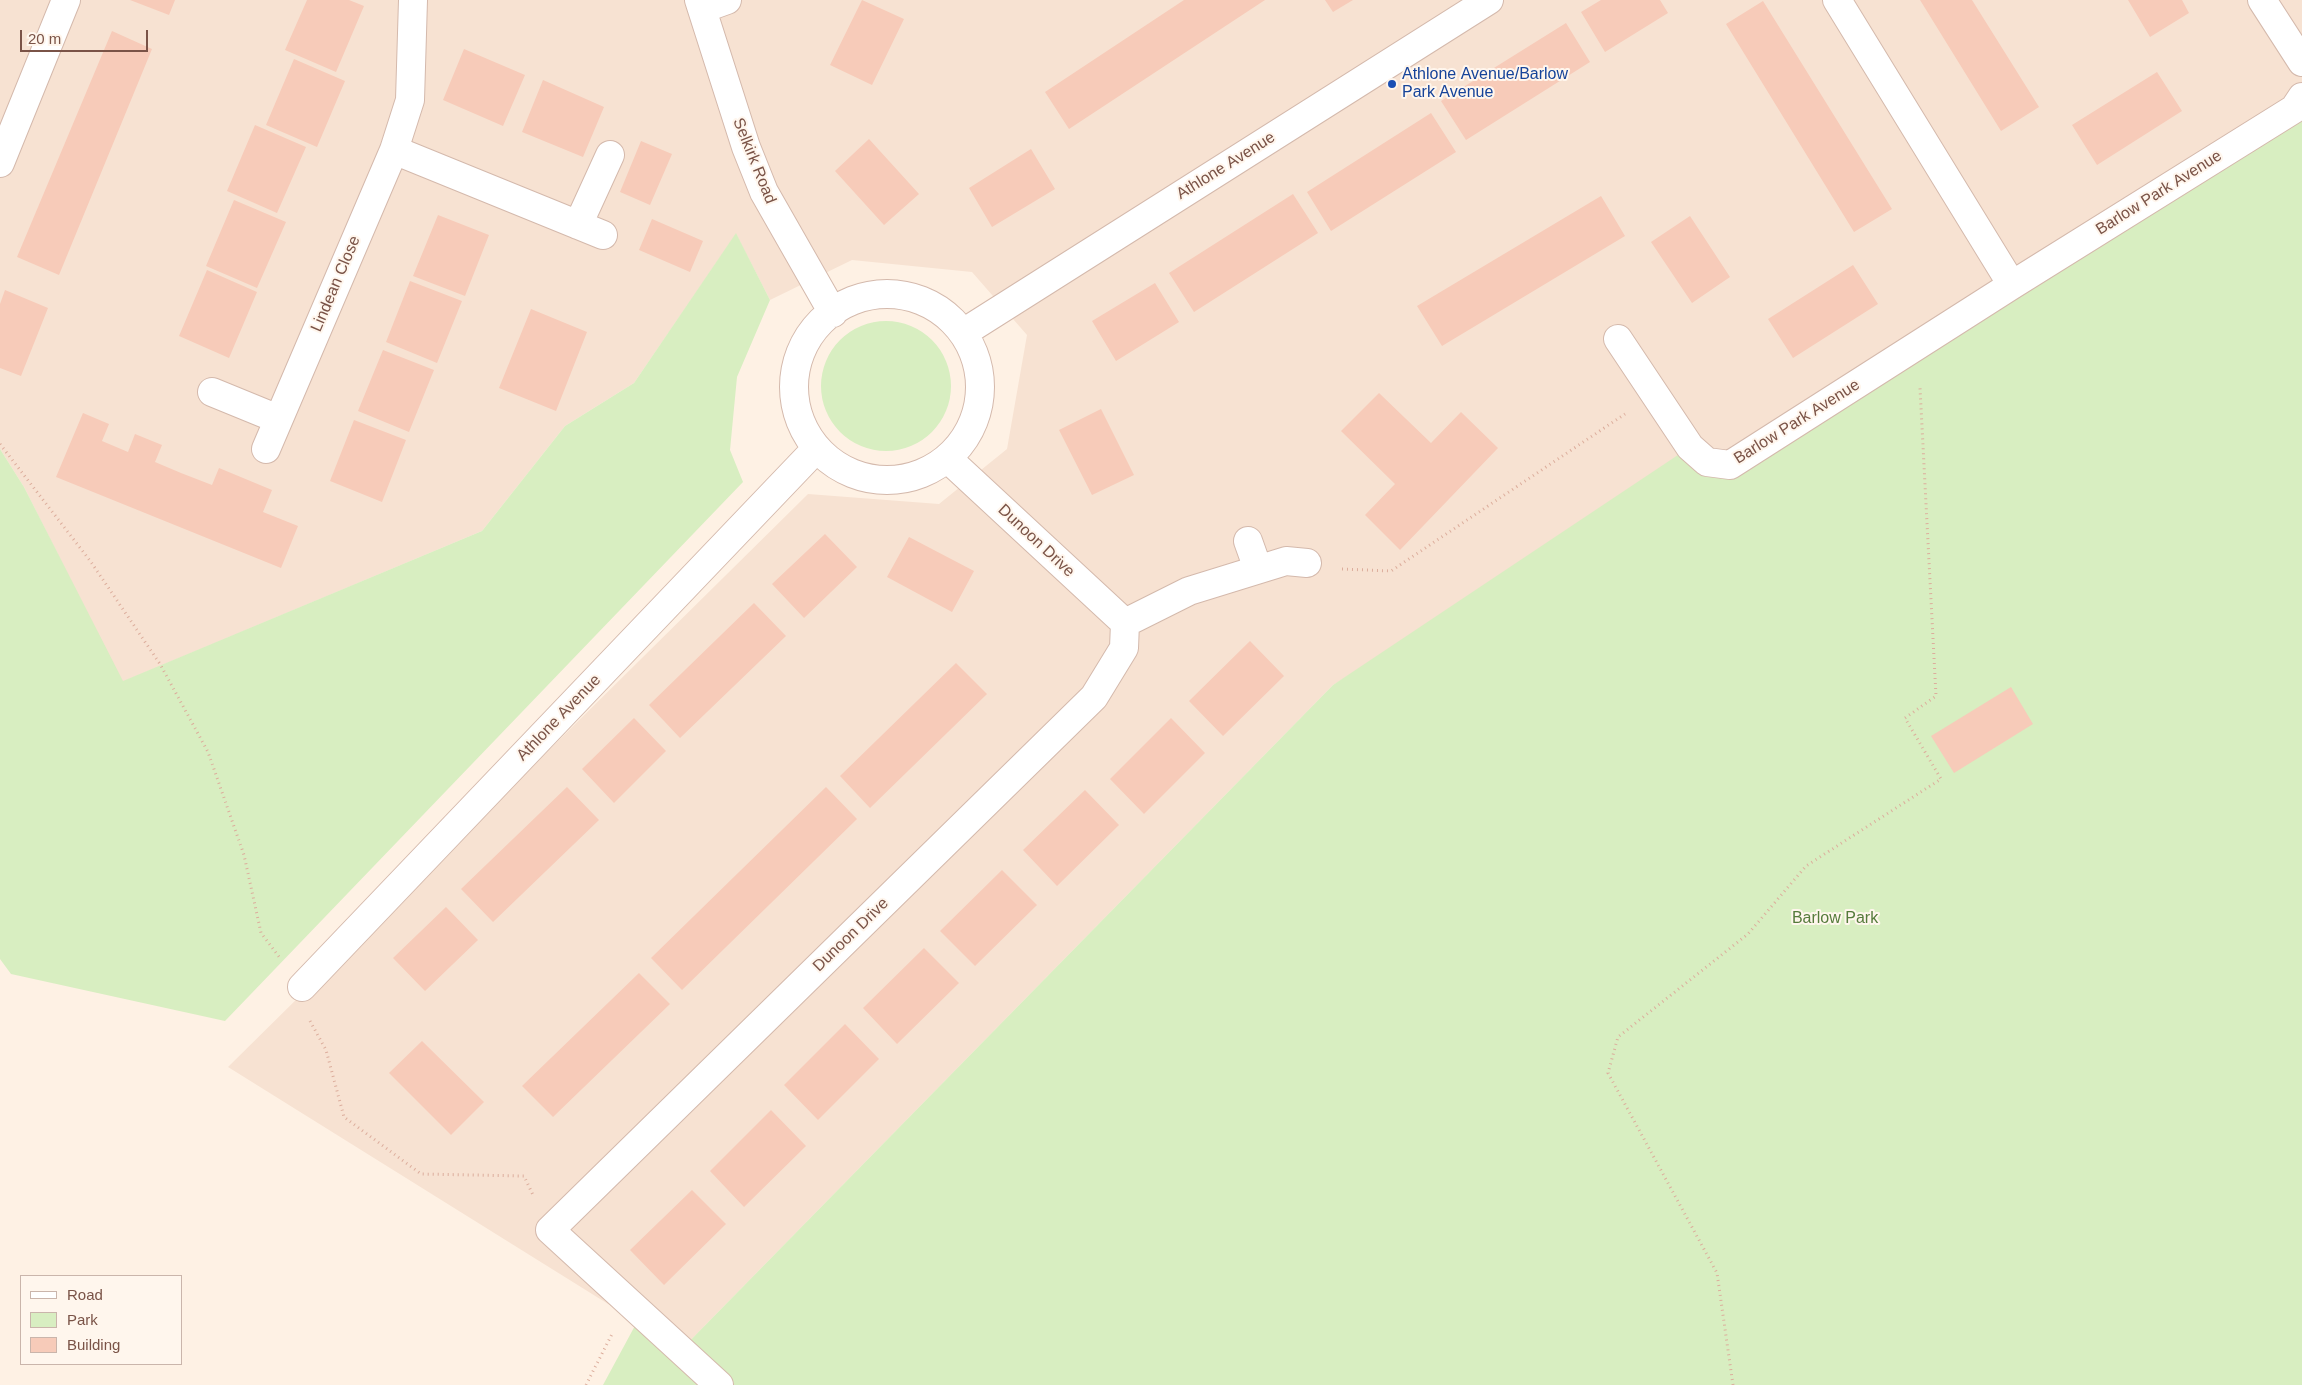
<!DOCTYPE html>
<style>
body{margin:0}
#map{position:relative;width:2302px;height:1385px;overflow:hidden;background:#fef1e4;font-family:Arial,sans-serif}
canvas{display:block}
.legend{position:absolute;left:20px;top:1275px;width:162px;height:90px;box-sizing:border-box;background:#fff6ed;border:1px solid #cab5ab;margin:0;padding:6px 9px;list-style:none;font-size:15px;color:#7a5347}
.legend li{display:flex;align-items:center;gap:10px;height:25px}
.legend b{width:25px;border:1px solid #cab5ab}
.scale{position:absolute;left:20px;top:30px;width:128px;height:22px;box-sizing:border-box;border:2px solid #7a5347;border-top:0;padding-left:6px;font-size:15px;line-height:18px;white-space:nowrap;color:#7a5347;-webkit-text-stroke:4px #fff6ed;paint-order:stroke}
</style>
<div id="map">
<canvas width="2302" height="1385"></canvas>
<ul class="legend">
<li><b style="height:6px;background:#fff"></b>Road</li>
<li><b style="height:14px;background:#d8eec1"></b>Park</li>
<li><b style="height:14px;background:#f7cbb9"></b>Building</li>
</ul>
<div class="scale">20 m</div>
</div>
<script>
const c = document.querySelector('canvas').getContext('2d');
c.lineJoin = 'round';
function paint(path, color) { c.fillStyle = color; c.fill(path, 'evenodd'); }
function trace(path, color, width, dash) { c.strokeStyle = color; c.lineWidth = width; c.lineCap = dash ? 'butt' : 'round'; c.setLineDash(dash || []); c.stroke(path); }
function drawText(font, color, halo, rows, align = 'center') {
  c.font = font + ' Arial,sans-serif'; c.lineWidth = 4; c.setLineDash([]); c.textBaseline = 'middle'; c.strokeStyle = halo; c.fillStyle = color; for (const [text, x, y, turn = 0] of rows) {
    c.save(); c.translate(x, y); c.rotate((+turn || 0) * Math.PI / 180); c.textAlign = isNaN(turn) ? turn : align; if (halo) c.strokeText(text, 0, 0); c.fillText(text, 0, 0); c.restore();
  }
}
const residential = new Path2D(`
 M 0,0 L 2302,0 L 2302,97 L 2012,285 L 1333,685 L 674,1357 L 637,1322 L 228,1067 L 808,494 L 939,504 L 1007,449 L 1027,335 L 972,272 L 852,260 L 770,300 L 736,234 L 634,383 L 565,426 L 482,531 L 122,682 L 24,487 L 0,449 Z`);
const green = new Path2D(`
 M 2302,97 L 2302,1385 L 603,1385 L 637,1322 L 674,1357 L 1333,685 L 1690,447 L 1730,465 Z
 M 736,233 L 770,300 L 737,377 L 730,450 L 743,482 L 225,1021 L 11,974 L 0,959 L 0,449 L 24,487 L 123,681 L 482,531 L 565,426 L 634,383 Z
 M821 386a65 65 0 1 1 130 0a65 65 0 1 1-130 0Z`);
const building = new Path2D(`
 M 130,0 L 175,0 L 169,15 Z
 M 307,0 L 349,0 L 364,6 L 336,72 L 285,50 Z
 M 862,0 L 904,19 L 872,85 L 830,65 Z
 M 1184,0 L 1265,0 L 1069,129 L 1045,92 Z
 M 1325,0 L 1353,0 L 1333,12 Z
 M 1601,0 L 1660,0 L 1668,13 L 1605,52 L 1581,12 Z
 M 1920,0 L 1972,0 L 2039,107 L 2001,131 Z
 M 2128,0 L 2182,0 L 2189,13 L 2150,37 Z
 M 1763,1 L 1892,209 L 1854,232 L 1726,24 Z
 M 1566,23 L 1590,62 L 1466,140 L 1441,101 Z
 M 112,31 L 152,49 L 59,275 L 17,257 Z
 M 464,49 L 525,75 L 503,126 L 443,100 Z
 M 294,59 L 345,81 L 317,147 L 266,125 Z
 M 2157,72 L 2182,111 L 2097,165 L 2072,125 Z
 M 543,80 L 604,107 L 583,157 L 522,132 Z
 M 1431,113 L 1456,152 L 1331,231 L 1307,192 Z
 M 255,125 L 306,147 L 277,213 L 227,191 Z
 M 869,139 L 919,194 L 884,225 L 835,171 Z
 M 641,141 L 672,154 L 650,205 L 620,192 Z
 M 1031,149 L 1055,189 L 992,227 L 969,188 Z
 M 1293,194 L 1318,233 L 1194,312 L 1169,273 Z
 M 1601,196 L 1625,236 L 1442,346 L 1417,306 Z
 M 234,200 L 286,222 L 257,288 L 206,266 Z
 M 438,215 L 489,235 L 465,296 L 413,276 Z
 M 1690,216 L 1730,277 L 1692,303 L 1651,242 Z
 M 652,219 L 703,241 L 690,272 L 639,250 Z
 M 1853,265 L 1878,304 L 1793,358 L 1768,319 Z
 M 207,270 L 257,292 L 229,358 L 179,336 Z
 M 410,281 L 462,301 L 437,363 L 386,342 Z
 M 1155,283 L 1179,322 L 1116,361 L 1092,321 Z
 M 5,290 L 48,308 L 21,376 L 0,368 L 0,304 Z
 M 531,309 L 587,332 L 556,411 L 499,388 Z
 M 383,350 L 434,370 L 409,432 L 358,411 Z
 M 1379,393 L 1431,443 L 1461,412 L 1498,448 L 1400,550 L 1365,515 L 1395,484 L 1341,431 Z
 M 1101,409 L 1134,475 L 1092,495 L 1059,430 Z
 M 83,413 L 109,424 L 102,441 L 128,452 L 135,434 L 162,445 L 155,462 L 181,473 L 212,485 L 219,468 L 272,490 L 263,512 L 298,526 L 281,568 L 56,477 Z
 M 354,420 L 406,440 L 382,502 L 330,481 Z
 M 825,534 L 857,567 L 804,618 L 772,584 Z
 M 909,537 L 974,571 L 952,612 L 887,577 Z
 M 754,603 L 786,636 L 680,738 L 649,705 Z
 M 1250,641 L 1284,676 L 1223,736 L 1189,701 Z
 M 956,663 L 987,694 L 870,808 L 840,776 Z
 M 2011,687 L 2033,724 L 1954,773 L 1931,736 Z
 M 634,718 L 666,751 L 614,803 L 582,769 Z
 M 1171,718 L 1205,753 L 1144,814 L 1110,779 Z
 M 567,787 L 599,820 L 493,922 L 461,889 Z
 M 826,787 L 857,819 L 682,990 L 651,958 Z
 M 1085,790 L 1119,825 L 1057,886 L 1023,850 Z
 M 1002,870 L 1037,905 L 975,966 L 940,931 Z
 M 446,907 L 478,940 L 425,991 L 393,958 Z
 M 924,948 L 959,983 L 897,1044 L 863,1008 Z
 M 639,973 L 670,1004 L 553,1117 L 522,1086 Z
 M 845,1024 L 879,1059 L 818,1120 L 784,1085 Z
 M 422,1041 L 484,1102 L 451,1135 L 389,1073 Z
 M 771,1110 L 806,1146 L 744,1207 L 710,1171 Z
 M 692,1190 L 726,1224 L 664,1285 L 630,1250 Z`);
const path = new Path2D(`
 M 0,444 L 91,562 L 160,664 L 208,752 L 244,855 L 261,933 L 280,958
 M 1342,569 L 1391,571 L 1625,414
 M 310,1021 L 326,1050 L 344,1117 L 421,1174 L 524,1176 L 533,1195
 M 586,1385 L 612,1334
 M 1733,1385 L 1717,1273 L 1608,1073 L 1618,1037 L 1748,934 L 1806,866 L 1941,779 L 1905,718 L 1936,696 L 1920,388`);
const minor = new Path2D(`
 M 699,0 L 746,147 L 764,192 L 833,313
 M 1837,0 L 2012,285
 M 2262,0 L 2302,62
 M 702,9 L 727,0
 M 394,150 L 603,235
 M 0,163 L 66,0
 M 578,225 L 610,155
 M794 387a93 93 0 1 1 186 0a93 93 0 1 1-186 0Z
 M 963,333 L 1489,0
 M 1618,339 L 1690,447 L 1707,462 L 1730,465 L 2012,285 L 2294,109 L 2302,97
 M 212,392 L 278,419
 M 266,449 L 394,150 L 410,100 L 413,0
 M 1248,541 L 1258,569
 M 1125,623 L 1189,591 L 1286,561 L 1307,563
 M 302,987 L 816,449
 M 719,1385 L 550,1230 L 1094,697 L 1124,648 L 1125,623 L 947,458`);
const markers = [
 [1392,84,5,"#1a4fb4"]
];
const transitNames = [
 ["Athlone Avenue/Barlow",1402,75],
 ["Park Avenue",1402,93]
];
const streetNames = [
 ["Selkirk Road",754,161,68],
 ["Athlone Avenue",1226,166,-32],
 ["Barlow Park Avenue",2159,193,-32],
 ["Lindean Close",336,284,-67],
 ["Barlow Park Avenue",1797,422,-32],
 ["Dunoon Drive",1036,541,43],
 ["Athlone Avenue",559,718,-46],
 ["Dunoon Drive",851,935,-44]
];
const parkNames = [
 ["Barlow Park",1835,919]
];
paint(residential, '#f7e2d2');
paint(green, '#d8eec1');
paint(building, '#f7cbb9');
trace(minor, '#d4b9ac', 30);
trace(path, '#dcad9c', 3, [1, 4]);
trace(minor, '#fff', 28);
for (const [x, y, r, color] of markers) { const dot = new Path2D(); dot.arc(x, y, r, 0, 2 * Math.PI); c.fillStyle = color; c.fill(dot); trace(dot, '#fff6ed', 2); }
drawText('16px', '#164399', '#fff6ed', transitNames, 'left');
drawText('16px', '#7a5347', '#fff6ed', streetNames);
drawText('16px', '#557b3b', '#fff6ed', parkNames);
</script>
